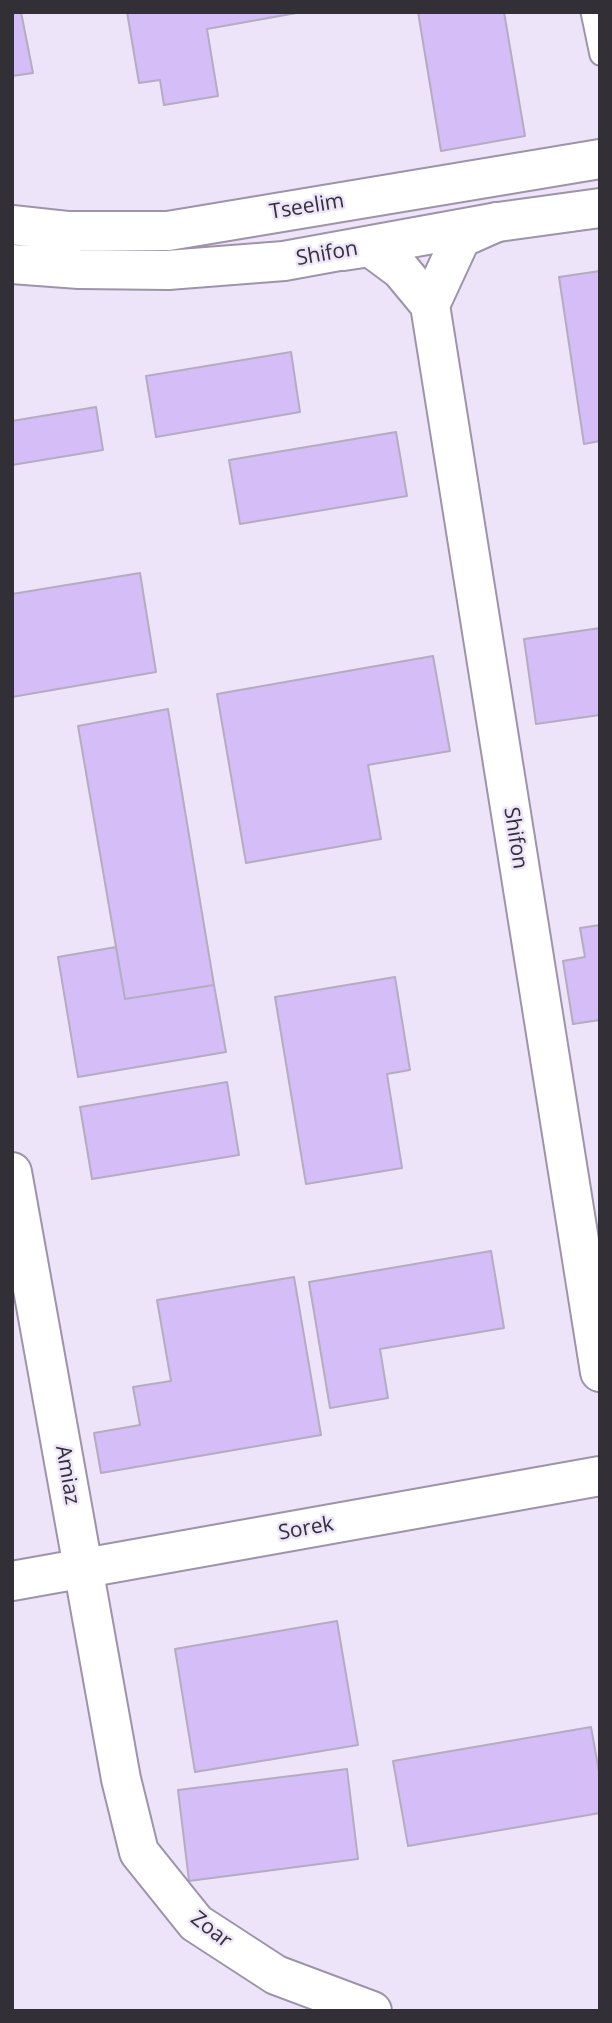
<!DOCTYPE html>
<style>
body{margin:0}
#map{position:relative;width:612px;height:2023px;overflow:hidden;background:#ede4fa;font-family:"Open Sans",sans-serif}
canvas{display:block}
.frame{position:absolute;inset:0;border:14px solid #322f37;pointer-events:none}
</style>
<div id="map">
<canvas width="612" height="2023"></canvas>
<div class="frame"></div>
</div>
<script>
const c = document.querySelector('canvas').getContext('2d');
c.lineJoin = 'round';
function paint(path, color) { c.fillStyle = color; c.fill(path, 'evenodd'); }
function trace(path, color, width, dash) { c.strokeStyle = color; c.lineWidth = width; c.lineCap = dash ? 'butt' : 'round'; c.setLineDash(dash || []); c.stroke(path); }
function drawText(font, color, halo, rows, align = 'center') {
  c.font = font + ' "Open Sans",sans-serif'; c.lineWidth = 5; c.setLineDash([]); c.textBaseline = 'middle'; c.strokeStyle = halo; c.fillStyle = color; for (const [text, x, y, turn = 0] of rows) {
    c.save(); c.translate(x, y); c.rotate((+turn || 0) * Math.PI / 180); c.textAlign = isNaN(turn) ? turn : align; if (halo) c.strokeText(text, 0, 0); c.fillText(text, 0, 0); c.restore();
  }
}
const building = new Path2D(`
 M 12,12 L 21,12 L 33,73 L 12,76 Z
 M 127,12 L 302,12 L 207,29 L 218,96 L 164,105 L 160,80 L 139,83 Z
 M 418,12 L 504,12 L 525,136 L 441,151 Z
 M 600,271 L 600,441 L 584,444 L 559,277 Z
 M 291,352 L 300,412 L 156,437 L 146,376 Z
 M 96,407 L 103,450 L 12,465 L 12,421 Z
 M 396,432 L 407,496 L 240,524 L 229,460 Z
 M 140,573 L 156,672 L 12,697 L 12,594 Z
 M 600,628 L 600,715 L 536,724 L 524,639 Z
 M 433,656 L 450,751 L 368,765 L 381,839 L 246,863 L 217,694 Z
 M 168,709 L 214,985 L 125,999 L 78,726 Z
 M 600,925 L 600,1020 L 573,1024 L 563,961 L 585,957 L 580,928 Z
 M 116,947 L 125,999 L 214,985 L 226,1052 L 78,1077 L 58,957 Z
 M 395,977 L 410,1070 L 387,1074 L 402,1168 L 306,1184 L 275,997 Z
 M 227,1082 L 239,1155 L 92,1179 L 80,1107 Z
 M 491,1251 L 504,1328 L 380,1349 L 388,1398 L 330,1408 L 309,1282 Z
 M 294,1277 L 321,1435 L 101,1473 L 94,1433 L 140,1425 L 133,1387 L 171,1381 L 157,1300 Z
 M 337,1621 L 358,1745 L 195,1772 L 175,1649 Z
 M 591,1727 L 600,1777 L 600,1813 L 408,1846 L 393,1761 Z
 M 347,1769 L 358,1859 L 189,1881 L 178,1790 Z`);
const lane = new Path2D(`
 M 591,12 L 600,55`);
const street = new Path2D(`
 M 343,251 L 370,247 L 401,270 L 430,305 L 600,1372
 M 430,305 L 461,238 L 497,222
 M 12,1172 L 121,1779 L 139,1852 L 196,1923 L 276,1975 L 372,2011
 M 12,1581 L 600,1476`);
const secondary = new Path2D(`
 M 12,225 L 67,231 L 168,231 L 600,159
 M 12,264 L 79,269 L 168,270 L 284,261 L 498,222 L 600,208`);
const streetNames = [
 ["Tseelim",307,207,-9],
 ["Shifon",327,254,-10],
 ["Shifon",515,838,81],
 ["Amiaz",67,1475,80],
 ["Sorek",306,1529,-10],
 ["Zoar",211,1930,38]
];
paint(building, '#d5bdf7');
trace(building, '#b4acc1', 2);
trace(lane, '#9d94a9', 23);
trace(street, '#9d94a9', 42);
trace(secondary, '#9d94a9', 42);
trace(lane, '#fff', 19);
trace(street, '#fff', 38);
trace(secondary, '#fff', 38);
drawText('21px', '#322f37', '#ede4fa', streetNames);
</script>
